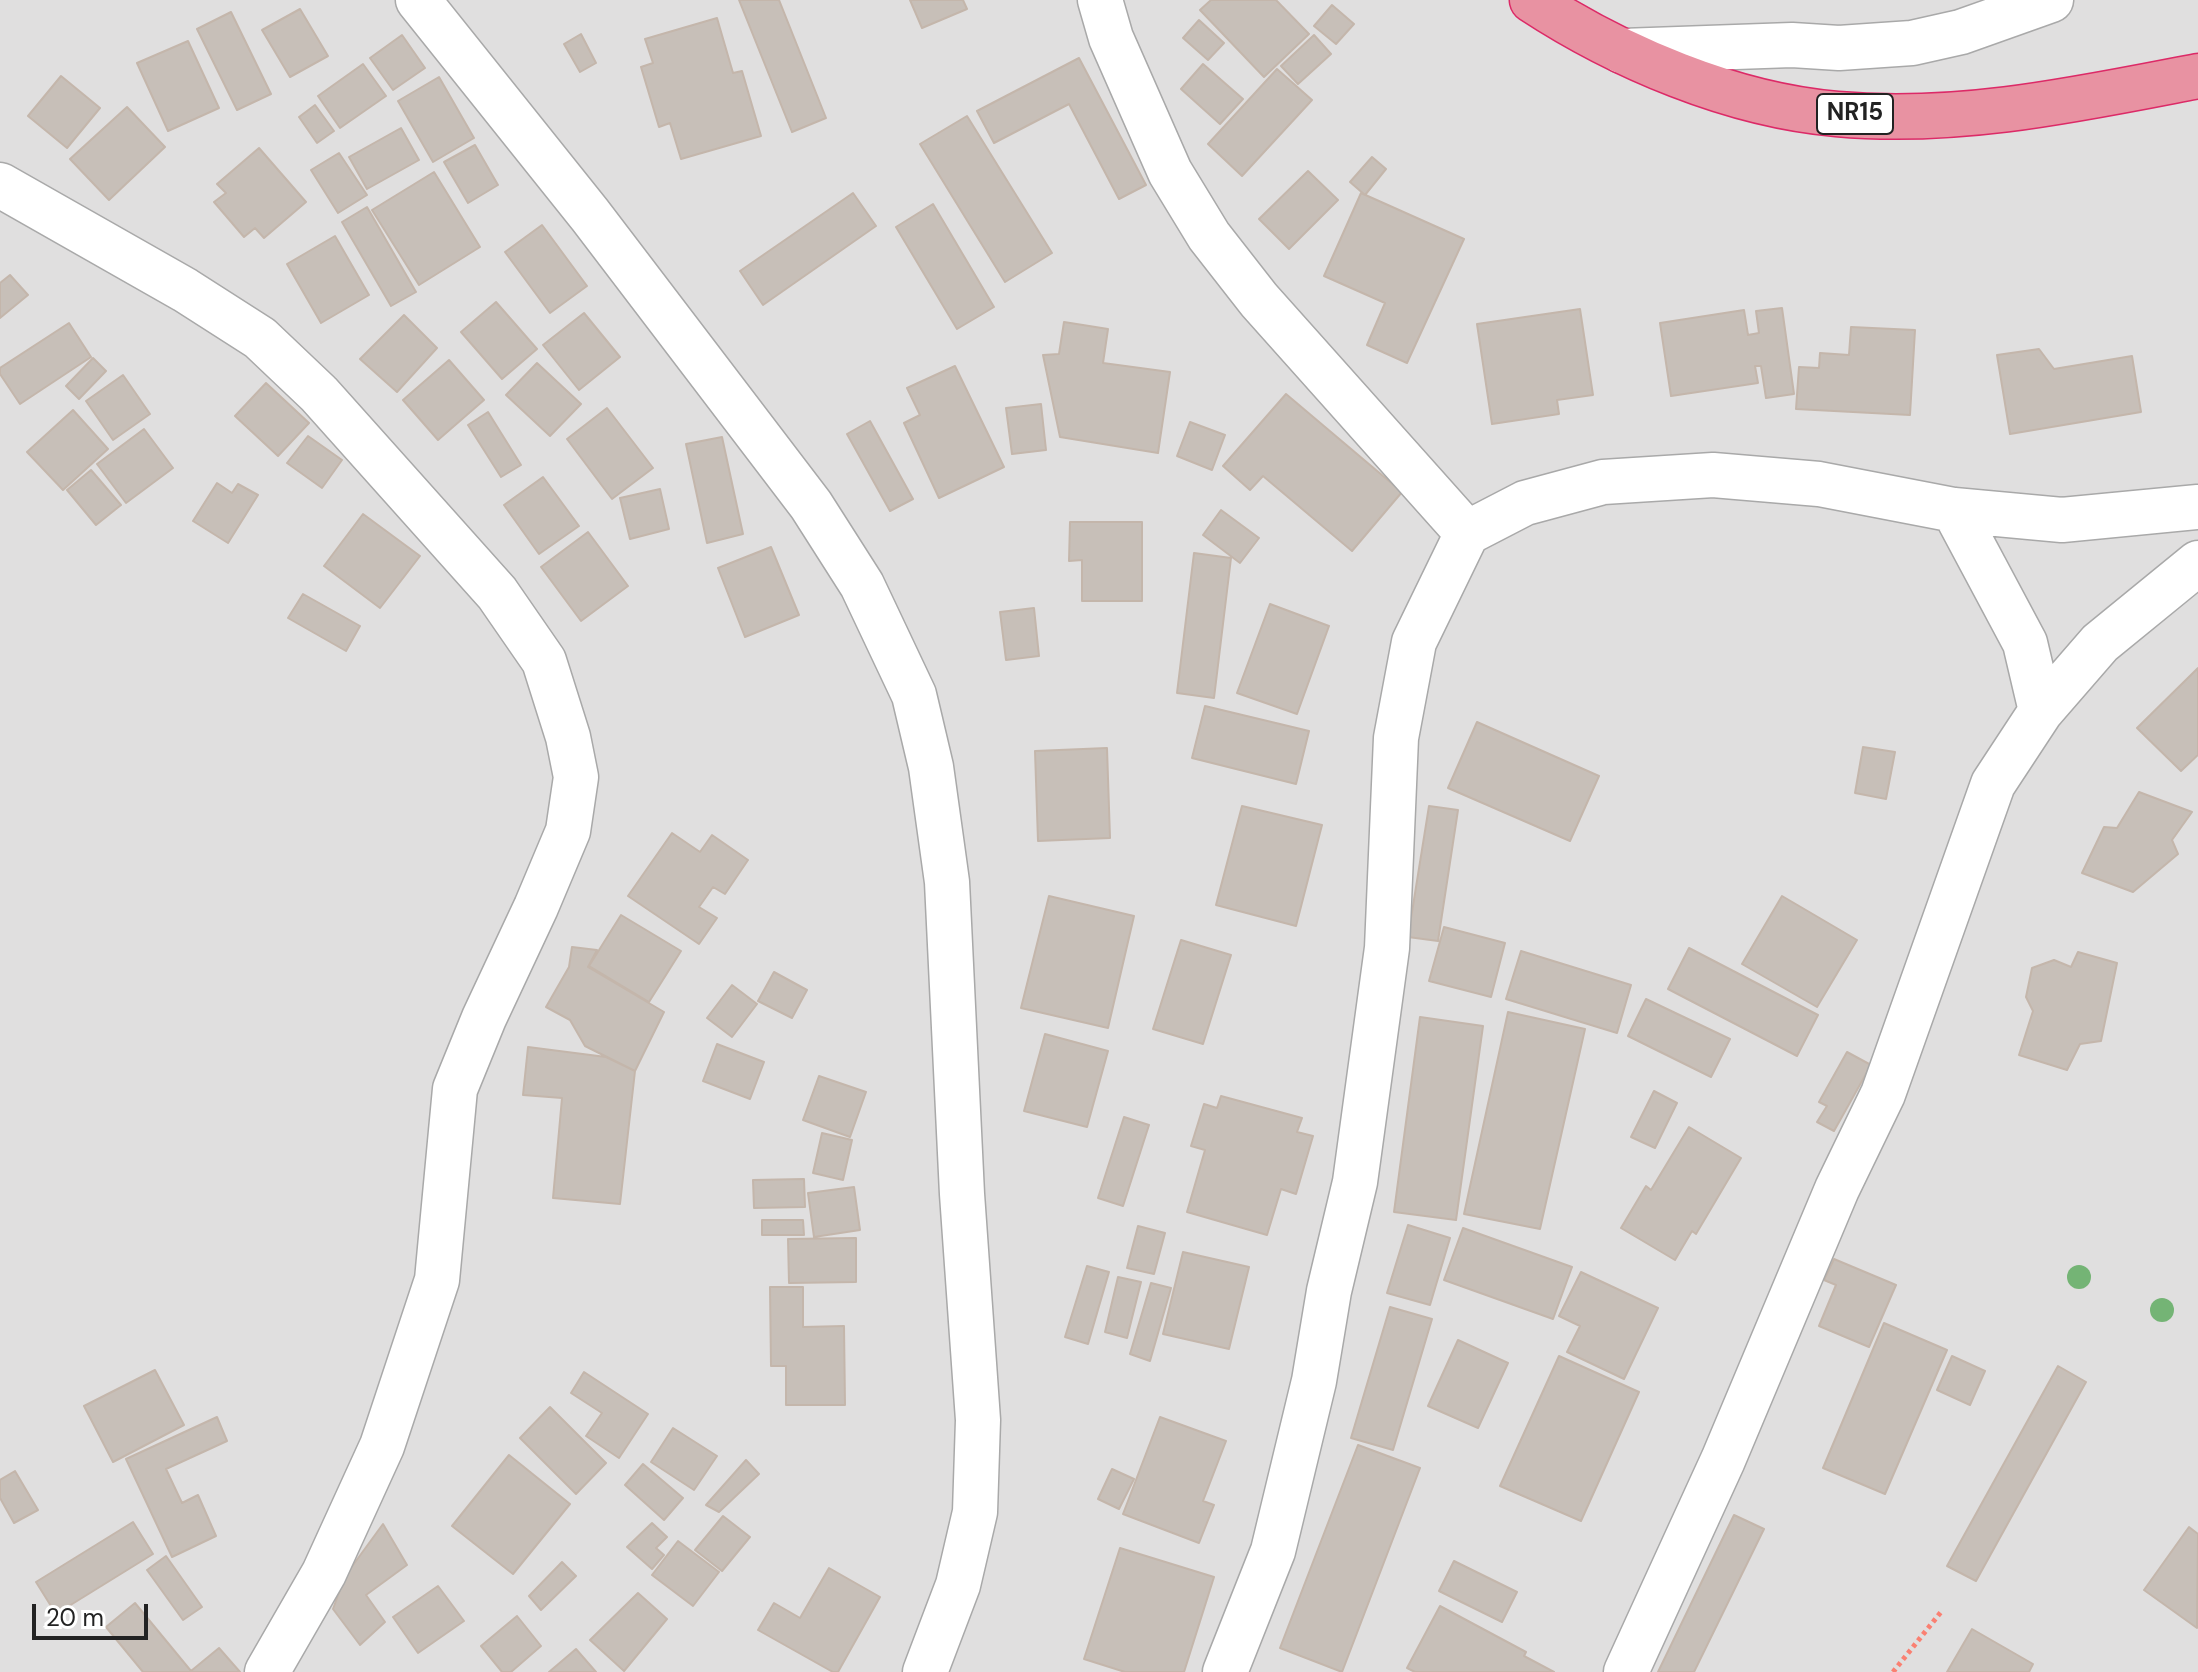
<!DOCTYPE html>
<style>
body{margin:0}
#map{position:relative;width:2198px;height:1672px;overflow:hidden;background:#f2efe9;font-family:"DM Sans",sans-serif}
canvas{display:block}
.scale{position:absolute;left:32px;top:1604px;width:116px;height:36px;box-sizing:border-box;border:4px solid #222;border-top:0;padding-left:10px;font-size:24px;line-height:28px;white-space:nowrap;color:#222;-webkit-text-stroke:6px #fff;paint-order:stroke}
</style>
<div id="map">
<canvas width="2198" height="1672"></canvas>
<div class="scale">20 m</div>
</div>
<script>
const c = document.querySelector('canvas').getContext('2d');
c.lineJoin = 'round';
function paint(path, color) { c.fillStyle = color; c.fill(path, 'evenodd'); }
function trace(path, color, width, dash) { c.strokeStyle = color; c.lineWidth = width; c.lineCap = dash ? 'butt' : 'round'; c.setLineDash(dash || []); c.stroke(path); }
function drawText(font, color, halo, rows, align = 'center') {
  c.font = font + ' "DM Sans",sans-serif'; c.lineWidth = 7; c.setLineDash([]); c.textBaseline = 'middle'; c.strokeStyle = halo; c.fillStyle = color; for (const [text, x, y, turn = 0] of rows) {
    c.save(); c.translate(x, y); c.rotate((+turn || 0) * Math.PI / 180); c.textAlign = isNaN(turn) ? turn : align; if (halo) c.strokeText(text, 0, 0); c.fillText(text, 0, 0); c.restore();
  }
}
const residential = new Path2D(`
 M 0,0 L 2198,0 L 2198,1672 L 0,1672 Z`);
const building = new Path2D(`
 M 739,0 L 779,0 L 826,118 L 792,132 Z
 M 910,0 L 963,0 L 967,9 L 922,28 Z
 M 1211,0 L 1276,0 L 1309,34 L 1264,77 L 1200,10 Z
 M 1332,5 L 1354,24 L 1336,44 L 1314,26 Z
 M 300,9 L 328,56 L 290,77 L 262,30 Z
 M 231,12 L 271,94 L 237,110 L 197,29 Z
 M 717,18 L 733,73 L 742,71 L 761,136 L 681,159 L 670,123 L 659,127 L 641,67 L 653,63 L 645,39 Z
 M 1199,20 L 1224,43 L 1208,60 L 1183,38 Z
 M 581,34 L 596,63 L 580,72 L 564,44 Z
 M 402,35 L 425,68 L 393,90 L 370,58 Z
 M 1314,35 L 1331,54 L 1298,84 L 1281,66 Z
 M 188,41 L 219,108 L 168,131 L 137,63 Z
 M 1079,58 L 1146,185 L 1119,199 L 1069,104 L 994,143 L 977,111 Z
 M 363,64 L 386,96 L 340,128 L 318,96 Z
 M 1203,64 L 1243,99 L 1220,124 L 1181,89 Z
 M 1277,69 L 1312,100 L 1242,176 L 1208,144 Z
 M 61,76 L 100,108 L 67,148 L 28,116 Z
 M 439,77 L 474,138 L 433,162 L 398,101 Z
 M 315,105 L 334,131 L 317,143 L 299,117 Z
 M 127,107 L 165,147 L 109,200 L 70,159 Z
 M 967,116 L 1052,253 L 1005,282 L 920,144 Z
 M 401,128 L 419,160 L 367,189 L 349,157 Z
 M 475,145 L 498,185 L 468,203 L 444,162 Z
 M 259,148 L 306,202 L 264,238 L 255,228 L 244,237 L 214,202 L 226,193 L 217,184 Z
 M 339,153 L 367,195 L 338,213 L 311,170 Z
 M 1372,157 L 1386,169 L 1365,195 L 1350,182 Z
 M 1308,171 L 1338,200 L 1289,249 L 1259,219 Z
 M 434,172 L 480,247 L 419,285 L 372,210 Z
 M 853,193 L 876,226 L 763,305 L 740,271 Z
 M 1361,193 L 1464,239 L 1407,363 L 1367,345 L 1385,303 L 1324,276 Z
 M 933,204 L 994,307 L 957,329 L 896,227 Z
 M 367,207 L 416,292 L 391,306 L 342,222 Z
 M 542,225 L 587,286 L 550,313 L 505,252 Z
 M 335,236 L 369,295 L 321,323 L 287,264 Z
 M 10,275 L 28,295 L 0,318 L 0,283 Z
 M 496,302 L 537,349 L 502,379 L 461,332 Z
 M 1782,308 L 1794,394 L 1766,398 L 1761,366 L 1755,366 L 1758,383 L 1671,396 L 1660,323 L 1744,310 L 1748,335 L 1759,333 L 1756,311 Z
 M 1580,309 L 1593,395 L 1557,400 L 1559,414 L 1492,424 L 1477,324 Z
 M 584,313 L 620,357 L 579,390 L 543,345 Z
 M 404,315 L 437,348 L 397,392 L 360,359 Z
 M 1064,322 L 1108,329 L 1103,363 L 1170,372 L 1158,453 L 1060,437 L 1043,355 L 1059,354 Z
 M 69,323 L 91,357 L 20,404 L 0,374 L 0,368 Z
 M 1851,327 L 1915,330 L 1910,415 L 1796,409 L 1799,367 L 1819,368 L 1820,353 L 1849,355 Z
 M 2039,349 L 2054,369 L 2132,356 L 2141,412 L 2010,434 L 1997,355 Z
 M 93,358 L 106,371 L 79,399 L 66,386 Z
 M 449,360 L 484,400 L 438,440 L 403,400 Z
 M 537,363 L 581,404 L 550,436 L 506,395 Z
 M 955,366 L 1004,467 L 939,498 L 904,423 L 920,415 L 907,388 Z
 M 123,375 L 150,414 L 113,440 L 86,401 Z
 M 266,383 L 309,423 L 278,456 L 235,416 Z
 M 1286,394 L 1402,492 L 1352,551 L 1263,476 L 1250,490 L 1223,466 Z
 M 1041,404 L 1046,450 L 1012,454 L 1006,408 Z
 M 607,408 L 653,468 L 612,499 L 567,439 Z
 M 73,410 L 108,449 L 63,490 L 27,452 Z
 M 488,412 L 521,465 L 501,477 L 468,425 Z
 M 870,421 L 913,499 L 890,511 L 847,434 Z
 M 1190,422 L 1225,435 L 1212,470 L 1177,456 Z
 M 144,429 L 173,468 L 126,503 L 97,464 Z
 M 308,436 L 342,460 L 322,488 L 287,463 Z
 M 722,437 L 743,534 L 707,543 L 686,444 Z
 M 91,470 L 121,505 L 96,525 L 67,490 Z
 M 543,477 L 579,526 L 539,554 L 504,505 Z
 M 217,483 L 232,493 L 238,484 L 258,495 L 228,543 L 193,521 Z
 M 660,489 L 669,529 L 630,539 L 620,498 Z
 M 1221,510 L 1259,538 L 1240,563 L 1203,535 Z
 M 363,514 L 420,556 L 380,608 L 324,566 Z
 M 1070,522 L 1142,522 L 1142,601 L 1082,601 L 1082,560 L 1069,561 Z
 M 588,532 L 628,586 L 581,621 L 541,567 Z
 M 771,547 L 799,615 L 745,637 L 718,568 Z
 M 1194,553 L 1231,558 L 1214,698 L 1177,693 Z
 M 303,594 L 360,626 L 346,651 L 288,618 Z
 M 1270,604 L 1329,626 L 1297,714 L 1237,693 Z
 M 1034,608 L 1039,656 L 1006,660 L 1000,612 Z
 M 2198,668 L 2198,755 L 2181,771 L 2137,728 Z
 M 1205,706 L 1309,731 L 1296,784 L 1192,758 Z
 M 1477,722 L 1599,776 L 1570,841 L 1448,788 Z
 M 1863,747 L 1895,752 L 1886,799 L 1855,793 Z
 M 1107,748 L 1110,838 L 1038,841 L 1035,751 Z
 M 2139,792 L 2192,812 L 2172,840 L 2178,854 L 2133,892 L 2082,873 L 2104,827 L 2117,828 Z
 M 1242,806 L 1322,825 L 1296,926 L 1216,905 Z
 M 1429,806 L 1458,810 L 1438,941 L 1408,937 Z
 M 672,833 L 700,852 L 712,835 L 748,860 L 725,894 L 713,887 L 699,907 L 717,918 L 699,944 L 628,896 Z
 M 1049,896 L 1134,916 L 1108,1028 L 1021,1008 Z
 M 1782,896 L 1857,940 L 1817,1007 L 1742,964 Z
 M 621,915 L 681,951 L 649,1002 L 589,966 Z
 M 1444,927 L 1505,943 L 1491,997 L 1429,981 Z
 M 1181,940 L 1231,955 L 1203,1044 L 1153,1029 Z
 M 572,947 L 597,950 L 588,967 L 664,1012 L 635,1071 L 585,1046 L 570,1020 L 546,1007 L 569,967 Z
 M 1689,948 L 1818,1015 L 1797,1056 L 1668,989 Z
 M 1521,951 L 1631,985 L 1617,1033 L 1506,999 Z
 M 2078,952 L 2117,963 L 2101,1041 L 2080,1044 L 2067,1070 L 2019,1055 L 2033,1011 L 2026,997 L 2032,968 L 2054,960 L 2071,967 Z
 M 774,972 L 807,990 L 792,1018 L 758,1001 Z
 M 732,985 L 757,1004 L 732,1037 L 707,1018 Z
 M 1646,999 L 1730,1039 L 1711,1077 L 1628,1036 Z
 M 1508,1012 L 1585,1029 L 1540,1229 L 1464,1214 Z
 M 1420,1017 L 1483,1026 L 1456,1220 L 1394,1212 Z
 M 1045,1034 L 1108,1051 L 1087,1127 L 1024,1111 Z
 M 717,1044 L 764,1062 L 750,1099 L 703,1081 Z
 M 528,1047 L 606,1057 L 635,1071 L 620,1204 L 553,1198 L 562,1098 L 523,1095 Z
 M 1847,1052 L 1871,1065 L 1834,1131 L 1817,1122 L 1827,1106 L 1819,1102 Z
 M 819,1076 L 866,1092 L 850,1137 L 803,1120 Z
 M 1654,1091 L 1677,1103 L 1655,1148 L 1631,1137 Z
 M 1221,1096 L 1302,1118 L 1297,1132 L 1313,1136 L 1296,1194 L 1281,1189 L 1267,1235 L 1187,1212 L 1205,1150 L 1191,1146 L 1204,1104 L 1217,1108 Z
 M 1124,1117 L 1149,1125 L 1123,1206 L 1098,1198 Z
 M 1689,1127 L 1741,1158 L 1696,1234 L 1692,1231 L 1675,1260 L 1621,1228 L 1646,1186 L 1651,1190 Z
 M 822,1133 L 852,1140 L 843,1180 L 813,1173 Z
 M 804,1179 L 805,1207 L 754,1208 L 753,1180 Z
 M 854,1187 L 860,1230 L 814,1237 L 808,1193 Z
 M 762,1220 L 803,1220 L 804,1235 L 762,1235 Z
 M 1408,1225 L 1450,1238 L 1430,1305 L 1387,1293 Z
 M 1138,1226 L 1165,1233 L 1154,1274 L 1127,1268 Z
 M 1463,1228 L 1572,1267 L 1553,1319 L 1444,1280 Z
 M 856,1238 L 856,1282 L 789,1283 L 788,1239 Z
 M 1183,1252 L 1249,1267 L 1229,1349 L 1163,1334 Z
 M 1834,1259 L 1896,1285 L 1869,1347 L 1819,1326 L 1836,1285 L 1824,1280 Z
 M 1087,1266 L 1109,1272 L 1088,1344 L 1065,1337 Z
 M 1581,1272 L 1658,1308 L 1624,1379 L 1567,1352 L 1580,1326 L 1559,1316 Z
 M 1118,1277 L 1141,1282 L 1127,1338 L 1105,1332 Z
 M 1151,1283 L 1171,1288 L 1150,1361 L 1130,1354 Z
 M 770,1287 L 803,1287 L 803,1327 L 844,1326 L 845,1405 L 786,1405 L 786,1366 L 771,1366 Z
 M 1390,1307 L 1432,1319 L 1393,1450 L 1351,1438 Z
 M 1884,1323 L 1947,1350 L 1885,1494 L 1823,1468 Z
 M 1458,1340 L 1508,1363 L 1478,1428 L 1428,1406 Z
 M 1559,1356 L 1639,1392 L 1581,1521 L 1500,1486 Z
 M 1952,1356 L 1985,1371 L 1970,1405 L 1937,1390 Z
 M 2058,1366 L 2086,1382 L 1976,1581 L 1947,1566 Z
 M 155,1370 L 184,1425 L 113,1462 L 84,1406 Z
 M 584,1372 L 648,1414 L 619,1458 L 586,1436 L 602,1413 L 571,1393 Z
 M 550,1407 L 606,1463 L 576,1494 L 520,1438 Z
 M 217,1417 L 227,1441 L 166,1469 L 182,1503 L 198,1495 L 216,1536 L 172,1557 L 126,1459 Z
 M 1160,1417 L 1226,1441 L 1203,1501 L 1214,1505 L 1199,1543 L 1123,1514 Z
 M 673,1428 L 717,1456 L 694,1490 L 651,1462 Z
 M 1358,1445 L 1420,1468 L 1342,1672 L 1280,1648 Z
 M 509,1455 L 570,1504 L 513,1574 L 452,1526 Z
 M 746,1460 L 759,1474 L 719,1512 L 706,1505 Z
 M 643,1464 L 683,1498 L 664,1520 L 625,1485 Z
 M 1112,1469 L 1134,1479 L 1119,1509 L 1098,1499 Z
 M 15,1471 L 38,1510 L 14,1523 L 0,1498 L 0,1480 Z
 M 1734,1515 L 1764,1529 L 1694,1672 L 1658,1672 Z
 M 723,1516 L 750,1537 L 722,1571 L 695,1550 Z
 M 133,1522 L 153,1554 L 56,1614 L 36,1582 Z
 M 652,1523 L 667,1537 L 656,1548 L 664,1555 L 652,1569 L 627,1547 Z
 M 383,1524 L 407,1565 L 366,1595 L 385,1622 L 360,1645 L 333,1609 L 345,1576 Z
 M 2189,1527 L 2198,1534 L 2197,1628 L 2144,1590 Z
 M 678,1541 L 719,1572 L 693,1606 L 652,1575 Z
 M 1120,1548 L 1214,1577 L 1184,1672 L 1125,1672 L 1084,1659 Z
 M 166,1556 L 202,1607 L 183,1620 L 147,1570 Z
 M 1454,1561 L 1517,1592 L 1502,1622 L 1439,1591 Z
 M 562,1562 L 576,1576 L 541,1610 L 529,1596 Z
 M 829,1568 L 880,1597 L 838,1672 L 833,1672 L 758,1630 L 774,1603 L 800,1618 Z
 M 438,1586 L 464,1621 L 418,1653 L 393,1617 Z
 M 638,1593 L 667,1619 L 624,1671 L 590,1640 Z
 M 135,1603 L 191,1671 L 219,1648 L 240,1672 L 143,1672 L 106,1627 Z
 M 1440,1606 L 1526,1652 L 1524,1656 L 1554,1672 L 1415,1672 L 1407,1668 Z
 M 517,1616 L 541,1646 L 511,1672 L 502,1672 L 481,1646 Z
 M 1972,1629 L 2033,1664 L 2029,1672 L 1947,1672 Z
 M 576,1649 L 596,1672 L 549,1672 Z`);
const path = new Path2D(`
 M 1893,1672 L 1941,1612`);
const minor = new Path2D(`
 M 418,0 L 590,215 L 811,505 L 862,585 L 914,695 L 931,767 L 947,882 L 962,1194 L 978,1420 L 975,1512 L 958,1585 L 925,1672
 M 1100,0 L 1111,38 L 1170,172 L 1209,236 L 1259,300 L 1467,533
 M 1622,51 L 1792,45 L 1839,48 L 1912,43 L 1961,32 L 2051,0
 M 0,185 L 185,290 L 260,338 L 319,394 L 497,593 L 544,661 L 568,737 L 576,777 L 568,831 L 536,907 L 484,1018 L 455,1089 L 437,1280 L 382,1446 L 324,1573 L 267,1672
 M 1954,510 L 2025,643 L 2041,711
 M 1225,1672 L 1273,1551 L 1314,1381 L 1329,1291 L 1355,1182 L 1387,948 L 1396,738 L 1414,642 L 1467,533 L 1525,503 L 1603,482 L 1713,475 L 1819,484 L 1954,510 L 2062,520 L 2198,507
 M 1626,1672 L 1723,1460 L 1837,1189 L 1883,1094 L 1993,784 L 2041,711 L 2100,643 L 2198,563`);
const highway = new Path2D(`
 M 1532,0 C 1619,57 1732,105 1837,114 C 1959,125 2079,99 2198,76`);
const trees = [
 [2079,1277],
 [2162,1310]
];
const shields = [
 [1855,114,76]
];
const shieldNames = [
 ["NR15",1855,114]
];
paint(residential, '#e0dfdf');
paint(building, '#c7bfb8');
trace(building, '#c4b6ab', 2);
trace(minor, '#a9a9a9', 47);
trace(highway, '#dc2a67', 47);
trace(path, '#fa8072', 5, [4, 4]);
trace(minor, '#fff', 44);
trace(highway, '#e892a2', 44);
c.fillStyle = '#74b475';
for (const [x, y] of trees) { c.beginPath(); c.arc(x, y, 12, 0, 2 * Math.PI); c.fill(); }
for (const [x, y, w] of shields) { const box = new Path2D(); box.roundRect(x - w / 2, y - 20, w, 40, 6); c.fillStyle = '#fff'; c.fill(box); trace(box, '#222', 2); }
drawText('bold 24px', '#222', null, shieldNames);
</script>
